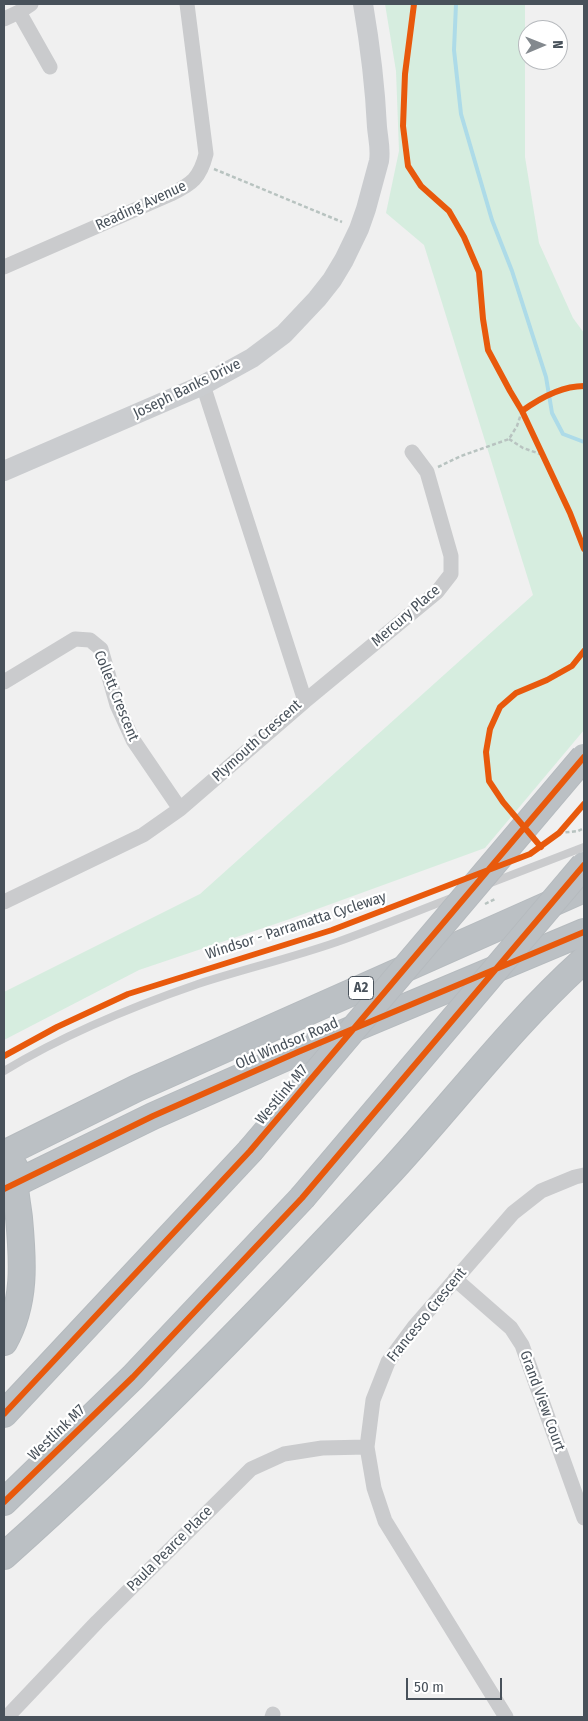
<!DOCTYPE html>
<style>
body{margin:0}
#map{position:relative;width:588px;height:1721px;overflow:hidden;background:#f0f0f0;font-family:"Fira Sans Condensed",sans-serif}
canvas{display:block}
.frame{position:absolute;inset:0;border:5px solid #48515a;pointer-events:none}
.north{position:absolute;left:518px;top:20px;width:50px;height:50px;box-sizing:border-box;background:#fff;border:1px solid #b6b9bd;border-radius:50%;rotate:89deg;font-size:14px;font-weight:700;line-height:20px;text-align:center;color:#48515a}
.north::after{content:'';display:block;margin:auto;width:18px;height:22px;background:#83898e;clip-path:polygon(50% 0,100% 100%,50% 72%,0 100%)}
.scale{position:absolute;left:406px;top:1678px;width:96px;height:22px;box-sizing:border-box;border:2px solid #48515a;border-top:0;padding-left:6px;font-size:15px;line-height:18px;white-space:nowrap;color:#48515a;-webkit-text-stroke:4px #fff;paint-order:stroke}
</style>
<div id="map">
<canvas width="588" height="1721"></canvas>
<div class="frame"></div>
<div class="north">N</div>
<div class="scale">50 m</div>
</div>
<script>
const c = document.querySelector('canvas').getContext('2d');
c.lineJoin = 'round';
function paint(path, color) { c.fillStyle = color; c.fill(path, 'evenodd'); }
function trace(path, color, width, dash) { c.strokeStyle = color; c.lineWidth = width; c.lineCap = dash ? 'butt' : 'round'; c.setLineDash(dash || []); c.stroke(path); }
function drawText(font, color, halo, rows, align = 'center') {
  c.font = font + ' "Fira Sans Condensed",sans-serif'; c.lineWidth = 4.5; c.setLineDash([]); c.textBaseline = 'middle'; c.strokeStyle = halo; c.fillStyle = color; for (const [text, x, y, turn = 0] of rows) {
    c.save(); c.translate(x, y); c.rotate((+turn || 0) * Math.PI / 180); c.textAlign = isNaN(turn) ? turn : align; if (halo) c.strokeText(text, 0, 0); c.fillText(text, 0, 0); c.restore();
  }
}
const green = new Path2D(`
 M 385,4 L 525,4 L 525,157 L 539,243 L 573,318 L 584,333 L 584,730 L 485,848 L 287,920 L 139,970 L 4,1040 L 4,992 L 200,894 L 533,595 L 424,245 L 386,213 L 399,151 L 396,71 Z`);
const stream = new Path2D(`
 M 456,4 L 454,50 L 461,114 L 492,220 L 512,271 L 546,377 L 552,413 L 563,434 L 584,442`);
const path = new Path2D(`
 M 214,169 L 342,222
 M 509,439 L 523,448 L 543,455
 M 438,467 L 461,456 L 509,439 L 517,426 L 522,411 L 540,398 L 577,386 L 584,386
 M 559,833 L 578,831 L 584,828
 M 485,904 L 495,899`);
const lane = new Path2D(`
 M 488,884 L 584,847
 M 4,1071 C 65,1034 131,1007 198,984 C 244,969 291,958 337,942 C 376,928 415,912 454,897`);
const street = new Path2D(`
 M 19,12 L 50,67
 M 4,19 L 19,12 L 31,4
 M 4,267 L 171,194 C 192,184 200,178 206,154 L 187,4
 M 203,385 L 305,701
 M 4,682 L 75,639 L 90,640 L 101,649 L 117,705 L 133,740 L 180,809
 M 4,902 L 143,835 L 180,809 L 305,701 L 437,592 L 451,574 L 451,556 L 427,472 L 412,452
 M 455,1279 L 511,1328 L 522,1345 L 584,1518
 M 7,1717 L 97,1622 L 251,1469 L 284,1454 L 322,1448 L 367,1447
 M 272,1717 L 273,1714
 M 506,1717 L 385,1521 L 374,1488 L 367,1447 L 373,1400 L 388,1362 L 414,1327 L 513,1213 L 541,1191 L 575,1177 L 584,1175`);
const secondary = new Path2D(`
 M 4,471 L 203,385 L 252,358 L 284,334 L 317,299 L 332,280 L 344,260 L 359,229 L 366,209 L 379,161 C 381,149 378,139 377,127 C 375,85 370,45 363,4`);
const highway = new Path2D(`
 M 4,1154 L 137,1088 L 584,889
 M 4,1189 L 153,1116 L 298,1052 L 584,932
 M 4,1342 C 26,1303 23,1261 19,1218 C 17,1201 13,1185 15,1168
 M 4,1414 L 250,1151
 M 4,1502 L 133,1377 L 302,1198
 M 4,1556 C 140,1435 267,1304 392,1170 C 456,1100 513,1024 584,960`);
const highwayBridge = new Path2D(`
 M 250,1151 L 584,757
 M 302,1198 L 584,865`);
const cycleway = new Path2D(`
 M 414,4 L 405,74 L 403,126 L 408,166 L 421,186 L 449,211 L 464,237 L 479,272 L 483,319 L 488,350 L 510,391 L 522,411 L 570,513 L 584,549
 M 522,411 C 540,398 562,386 584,386
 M 541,847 L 503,802 L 489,781 L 486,752 L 490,729 L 500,707 L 516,693 L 547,680 L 572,666 L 584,651
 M 4,1056 L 57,1027 L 128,994 L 332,930 L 530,854 L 559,833 L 584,804
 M 4,1189 L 153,1116 L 298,1052 L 584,932
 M 4,1414 L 250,1151 L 584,757
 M 4,1502 L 133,1377 L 302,1198 L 584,865`);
const shields = [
 [361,988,25]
];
const shieldNames = [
 ["A2",361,988]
];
const streetNames = [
 ["Reading Avenue",141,206,-25],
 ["Joseph Banks Drive",187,389,-26],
 ["Mercury Place",406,616,-41],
 ["Collett Crescent",116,696,68],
 ["Plymouth Crescent",257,741,-42],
 ["Windsor - Parramatta Cycleway",296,926,-18],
 ["Old Windsor Road",287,1044,-23],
 ["Westlink M7",282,1095,-50],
 ["Francesco Crescent",427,1315,-51],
 ["Grand View Court",542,1401,70],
 ["Westlink M7",57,1433,-44],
 ["Paula Pearce Place",170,1549,-45]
];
paint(green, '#d6eddf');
trace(stream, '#addbe8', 4);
trace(highway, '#b5babe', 28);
trace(path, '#b8c3c0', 2.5, [4, 2.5]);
trace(lane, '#cacbcd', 8);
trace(street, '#cacbcd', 15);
trace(secondary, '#cacccf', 20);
trace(highway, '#bbc0c4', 26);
trace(highwayBridge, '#b5babe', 28, []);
trace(highwayBridge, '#bbc0c4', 26);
trace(cycleway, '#e8590c', 6);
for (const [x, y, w] of shields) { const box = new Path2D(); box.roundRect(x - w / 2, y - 11.5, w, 23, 4); c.fillStyle = '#fff'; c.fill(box); trace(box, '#48515a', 1); }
drawText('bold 14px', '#48515a', null, shieldNames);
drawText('15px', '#48515a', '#fff', streetNames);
</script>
